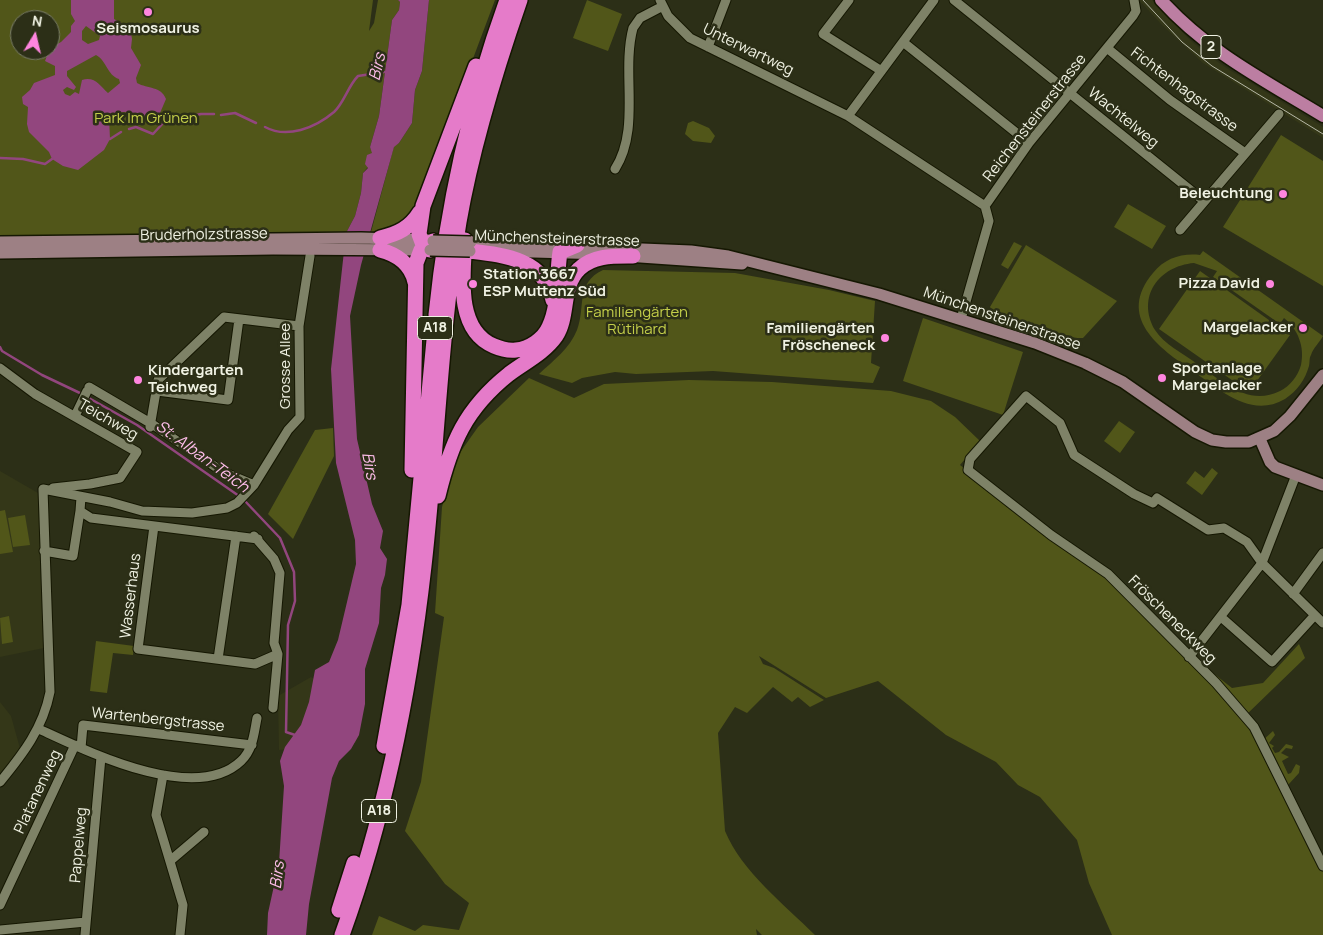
<!DOCTYPE html>
<meta charset="utf-8">
<style>
body{margin:0}
#map{position:relative;width:1323px;height:935px;overflow:hidden;background:#2c2f17;font-family:Manrope,sans-serif}
canvas{display:block}
.north{position:absolute;left:10px;top:10px;width:50px;height:50px;box-sizing:border-box;background:#2c2f17;border:1px solid #7a7d69;border-radius:50%;rotate:9deg;font-size:14px;font-weight:700;line-height:20px;text-align:center;color:#f0f2e3}
.north::after{content:'';display:block;margin:auto;width:18px;height:22px;background:#ff85df;clip-path:polygon(50% 0,100% 100%,50% 72%,0 100%)}
</style>
<div id="map">
<canvas width="1323" height="935"></canvas>
<div class="north">N</div>
</div>
<script>
const c = document.querySelector('canvas').getContext('2d');
c.lineJoin = 'round';
function paint(path, color) { c.fillStyle = color; c.fill(path, 'evenodd'); }
function trace(path, color, width, dash) { c.strokeStyle = color; c.lineWidth = width; c.lineCap = dash ? 'butt' : 'round'; c.setLineDash(dash || []); c.stroke(path); }
function drawText(font, color, halo, rows, align = 'center') {
  c.font = font + ' Manrope,sans-serif'; c.lineWidth = 5; c.setLineDash([]); c.textBaseline = 'middle'; c.strokeStyle = halo; c.fillStyle = color; for (const [text, x, y, turn = 0] of rows) {
    c.save(); c.translate(x, y); c.rotate((+turn || 0) * Math.PI / 180); c.textAlign = isNaN(turn) ? turn : align; if (halo) c.strokeText(text, 0, 0); c.fillText(text, 0, 0); c.restore();
  }
}
const built = new Path2D(`
 M 1139,0 L 1152,0 L 1188,38 L 1205,53 L 1228,69 L 1323,127 L 1323,138 L 1203,63 L 1162,25 Z
 M 0,471 L 38,493 L 44,648 L 0,657 Z
 M 311,677 L 330,688 L 359,735 L 355,743 L 279,750 L 278,696 Z
 M 0,702 L 11,716 L 21,752 L 0,774 Z`);
const green = new Path2D(`
 M 0,0 L 373,0 L 369,31 L 374,23 L 378,0 L 398,0 L 400,2 L 399,10 L 392,20 L 379,116 L 370,147 L 373,153 L 368,167 L 363,173 L 361,193 L 355,216 L 346,233 L 0,237 ZM 20,20 L 50,20 L 50,50 L 20,50 Z
 M 429,0 L 495,0 L 418,205 C 407,225 393,230 371,232 L 394,146 L 399,143 L 412,123 L 415,90 L 422,71 Z
 M 587,0 L 622,14 L 608,51 L 573,38 Z
 M 693,121 L 709,128 L 715,136 L 711,143 L 693,141 L 685,134 L 688,123 Z
 M 1281,135 L 1323,161 L 1323,286 L 1223,227 Z
 M 1128,204 L 1166,226 L 1152,249 L 1114,227 Z
 M 1014,242 L 1022,246 L 1008,269 L 1001,265 Z
 M 1026,245 L 1117,301 L 1083,338 L 1076,338 L 1001,316 L 994,312 L 990,307 Z
 M 1203,251 L 1323,336 C 1320,342 1313,348 1311,355 C 1309,358 1310,362 1309,366 C 1305,380 1297,391 1285,399 C 1251,419 1220,390 1193,371 C 1159,348 1116,317 1153,273 C 1165,258 1182,253 1200,255 ZM 1194,263 L 1217,271 L 1213,277 L 1280,324 L 1284,318 C 1298,329 1305,347 1301,365 C 1298,376 1290,386 1280,391 C 1248,407 1222,381 1196,363 C 1182,353 1164,344 1155,330 C 1136,297 1159,266 1194,263 Z
 M 603,270 L 735,273 L 829,290 L 875,301 L 871,363 L 880,367 L 873,383 L 713,371 L 636,374 L 615,372 L 582,378 L 572,383 L 539,374 C 553,361 570,348 577,330 C 586,307 575,283 603,270 Z
 M 1200,271 L 1290,335 L 1249,392 L 1159,329 Z
 M 923,318 L 1023,352 L 1003,415 L 903,381 Z
 M 529,378 L 574,398 L 604,384 L 689,380 L 772,382 L 891,391 L 931,401 L 955,417 L 980,441 L 960,465 L 1052,539 L 1106,576 L 1170,639 L 1232,688 L 1263,683 L 1299,644 L 1305,658 L 1245,716 L 1323,866 L 1323,935 L 1112,935 L 1089,883 L 1077,840 L 1040,797 L 1018,785 L 996,762 L 946,735 L 878,681 L 826,698 L 759,656 L 763,664 L 774,668 L 824,700 L 810,707 L 798,697 L 792,702 L 773,687 L 747,713 L 735,707 L 718,733 L 725,831 C 742,872 784,904 815,935 L 762,935 L 756,929 L 757,935 L 372,935 L 379,916 L 415,931 L 423,925 L 459,930 L 469,903 L 445,884 L 405,831 L 421,782 L 444,617 L 435,613 L 442,507 L 454,461 L 478,427 Z
 M 1119,421 L 1135,432 L 1120,453 L 1104,441 Z
 M 333,428 L 334,456 L 293,539 L 268,514 L 315,430 Z
 M 1212,468 L 1218,473 L 1202,495 L 1186,483 L 1195,471 L 1204,478 Z
 M 5,510 L 13,552 L 0,554 L 0,511 Z
 M 25,515 L 30,545 L 13,547 L 8,518 Z
 M 9,616 L 13,642 L 2,644 L 0,618 Z
 M 96,641 L 134,646 L 133,655 L 113,653 L 107,693 L 90,691 Z
 M 1273,731 L 1275,735 L 1269,743 L 1274,746 L 1272,748 L 1275,753 L 1279,752 L 1286,744 L 1293,746 L 1292,749 L 1286,748 L 1281,753 L 1289,757 L 1282,761 L 1288,774 L 1291,773 L 1296,764 L 1300,766 L 1299,773 L 1288,785 L 1262,741 Z`);
const water = new Path2D(`
 M 71,0 L 114,0 L 114,19 L 130,28 L 132,39 L 131,48 L 141,65 L 136,78 L 137,83 C 148,89 161,86 166,99 L 160,113 L 164,122 C 145,121 127,104 109,117 L 110,139 L 104,150 L 78,170 L 63,166 L 52,159 L 49,152 L 29,132 L 27,124 L 28,107 L 23,104 L 22,97 L 30,90 L 34,83 L 55,75 L 55,66 L 45,61 L 50,48 L 61,42 L 71,32 L 71,26 L 75,21 L 71,14 ZM 86,26 L 100,36 L 99,40 L 88,44 L 82,40 L 82,31 ZM 96,55 C 107,61 107,75 119,79 L 120,83 L 108,93 C 100,86 95,76 82,80 L 79,94 L 75,92 L 70,96 L 65,94 L 63,90 L 67,87 L 74,90 L 76,87 L 67,76 L 67,71 Z
 M 398,0 L 429,0 L 422,71 L 415,90 L 412,123 L 399,143 L 394,147 L 361,265 L 350,316 L 357,439 L 372,504 L 383,531 L 380,548 L 387,559 L 385,575 L 381,588 L 379,623 L 365,669 L 365,704 L 359,735 L 351,749 L 339,761 L 332,778 L 309,904 L 306,935 L 267,935 L 268,913 L 279,863 L 284,786 L 280,761 L 285,747 L 301,725 L 309,702 L 315,670 L 329,662 L 338,640 L 356,564 L 355,540 L 336,463 L 331,369 L 346,233 L 355,216 L 361,193 L 363,173 L 368,168 L 365,164 L 367,155 L 372,153 L 370,147 L 379,116 L 392,20 L 399,10 L 400,2 Z`);
const stream = new Path2D(`
 M 221,115 L 235,113 L 256,123
 M 265,127 C 287,139 315,128 334,112 C 344,103 348,86 358,76 L 384,72
 M 129,129 L 136,127 L 153,134 L 164,122 L 201,114 L 214,114
 M 110,139 L 121,132
 M 0,158 L 23,159 L 45,164 L 52,159
 M 0,347 L 2,351 L 42,375 L 82,394
 M 87,397 L 137,425 L 239,496
 M 244,500 L 280,538 L 294,572 L 295,601 L 288,625 L 286,732 L 295,735`);
const street = new Path2D(`
 M 660,0 L 668,16 L 690,38 L 848,116 L 985,206
 M 849,0 L 823,34 L 880,70
 M 954,0 L 1204,201
 M 903,42 L 1029,143
 M 708,47 L 726,0
 M 1107,48 L 1170,100 L 1245,153
 M 848,116 L 934,0
 M 615,169 C 641,128 621,73 633,28 L 640,18 L 663,6
 M 1180,230 L 1279,114
 M 961,319 L 989,221 L 985,206 L 1029,143 L 1133,16 L 1136,11 L 1134,0
 M 0,368 L 35,394 L 137,452 L 120,478 L 90,484 L 53,488
 M 89,387 L 152,424 L 223,472 L 254,485
 M 157,391 L 228,400 L 239,319
 M 75,416 L 87,391
 M 150,427 L 158,380 L 224,317 L 299,326
 M 43,489 L 110,502 L 142,511 L 192,513 L 227,508 L 237,503 L 254,485 L 288,430 L 300,417 L 299,326 L 310,256
 M 81,497 L 80,511 L 91,518 L 258,539
 M 154,526 L 138,649 L 255,664 L 278,654
 M 254,536 L 274,559 L 280,573 L 274,643 L 278,654 L 273,708
 M 44,551 L 73,556 L 80,511
 M 1293,594 L 1323,553
 M 1221,617 L 1272,662 L 1315,615
 M 1323,623 L 1262,563 L 1247,542 L 1224,528 L 1208,530 L 1157,498 L 1153,503 L 1134,494 L 1074,455 L 1060,423 L 1026,396 L 970,459 L 968,470 L 1051,535 L 1108,574 L 1216,683 L 1254,727 L 1323,866
 M 1189,657 L 1262,563 L 1296,475
 M 218,659 L 236,536
 M 39,729 C 87,751 195,805 241,761 C 253,750 254,733 257,718
 M 81,748 L 83,725 L 252,745
 M 163,775 L 156,815 L 183,905 L 180,935
 M 0,782 C 23,754 43,728 50,692 L 43,489
 M 171,860 L 204,832
 M 0,905 L 75,745
 M 0,930 L 86,922
 M 85,935 L 101,757`);
const secondary = new Path2D(`
 M 0,242 L 361,238 L 428,240
 M 471,242 L 691,251 L 728,256 L 879,294 L 1035,343 L 1085,363 L 1123,382 L 1195,432 L 1212,440 L 1226,442 L 1249,442 L 1274,431 L 1290,416 L 1323,375
 M 498,251 L 605,254
 M 0,253 L 273,249 L 429,250
 M 626,256 L 742,264
 M 1260,439 L 1270,462 L 1275,467 L 1323,485`);
const primary = new Path2D(`
 M 1161,0 C 1208,52 1264,80 1323,116`);
const highway = new Path2D(`
 M 380,238 C 398,234 410,228 420,212
 M 465,240 C 463,274 455,330 494,346 C 501,349 508,351 516,350 C 529,349 544,339 549,327 C 560,304 556,277 560,252 L 577,245
 M 380,250 C 396,254 411,264 415,282
 M 430,250 L 422,242 L 419,234 L 423,206 L 476,66
 M 470,251 C 504,255 545,259 553,300
 M 436,315 C 447,207 470,102 507,0
 M 412,470 L 416,263 L 421,250 L 433,241
 M 438,496 C 451,443 465,409 509,374 C 525,362 544,353 556,336 C 569,316 561,286 579,269 C 593,255 614,256 633,256
 M 384,746 L 409,605 L 434,340
 M 339,910 L 354,863
 M 342,935 C 385,817 410,690 424,566 C 437,451 440,336 459,222 C 472,147 495,72 520,0`);
const tram = new Path2D(`
 M 1143,0 L 1182,42 L 1212,66 L 1323,134`);
const secondaryBridge = new Path2D(`
 M 433,241 L 471,242
 M 430,250 L 470,251`);
const markers = [
 [148,12,5,"#ff85df"],
 [1283,194,5,"#ff85df"],
 [473,284,5,"#ff85df"],
 [1270,284,5,"#ff85df"],
 [1303,328,5,"#ff85df"],
 [885,338,5,"#ff85df"],
 [1162,378,5,"#ff85df"],
 [138,380,5,"#ff85df"]
];
const shields = [
 [1211,47,20],
 [435,328,35],
 [379,811,35]
];
const shieldNames = [
 ["2",1211,47],
 ["A18",435,328],
 ["A18",379,811]
];
const poiNames = [
 ["Seismosaurus",148,29,"center"],
 ["Beleuchtung",1273,194],
 ["Station 3667",483,275,"left"],
 ["ESP Muttenz Süd",483,292,"left"],
 ["Pizza David",1260,284],
 ["Margelacker",1293,328],
 ["Familiengärten",875,329],
 ["Fröscheneck",875,346],
 ["Sportanlage",1172,369,"left"],
 ["Margelacker",1172,386,"left"],
 ["Kindergarten",148,371,"left"],
 ["Teichweg",148,388,"left"]
];
const streetNames = [
 ["Unterwartweg",748,50,26],
 ["Fichtenhagstrasse",1184,90,37],
 ["Reichensteinerstrasse",1035,118,-52],
 ["Wachtelweg",1123,118,39],
 ["Bruderholzstrasse",204,235,-1],
 ["Münchensteinerstrasse",557,239,2],
 ["Münchensteinerstrasse",1002,319,19],
 ["Grosse Allee",286,366,-90],
 ["Teichweg",108,420,30],
 ["Wasserhaus",131,596,-83],
 ["Fröscheneckweg",1172,620,45],
 ["Wartenbergstrasse",158,720,6],
 ["Platanenweg",38,792,-65],
 ["Pappelweg",79,845,-85]
];
const parkNames = [
 ["Park Im Grünen",146,119],
 ["Familiengärten",637,313],
 ["Rütihard",637,330]
];
const waterNames = [
 ["Birs",378,67,-77],
 ["St. Alban-Teich",202,457,36],
 ["Birs",369,466,79],
 ["Birs",278,875,-83]
];
paint(built, '#343718');
paint(green, '#515619');
paint(water, '#92467e');
trace(stream, '#92467e', 2.5);
trace(street, '#151702', 11);
trace(secondary, '#151702', 14);
trace(primary, '#151702', 15);
trace(highway, '#151702', 18);
trace(street, '#7e8267', 9);
trace(secondary, '#9d8084', 11);
trace(primary, '#bc7ea2', 12);
trace(highway, '#e57bc9', 15);
trace(tram, '#b6b8a6', 1);
trace(secondaryBridge, '#151702', 14, []);
trace(secondaryBridge, '#9d8084', 11);
for (const [x, y, r, color] of markers) { const dot = new Path2D(); dot.arc(x, y, r, 0, 2 * Math.PI); c.fillStyle = color; c.fill(dot); trace(dot, '#2c2f17', 2); }
for (const [x, y, w] of shields) { const box = new Path2D(); box.roundRect(x - w / 2, y - 11.5, w, 23, 4); c.fillStyle = '#2c2f17'; c.fill(box); trace(box, '#f0f2e3', 1); }
drawText('bold 14px', '#f0f2e3', null, shieldNames);
drawText('bold 15px', '#f0f2e3', '#2c2f17', poiNames, 'right');
drawText('15px', '#f0f2e3', '#2c2f17', streetNames);
drawText('15px', '#c3ce49', '#2c2f17', parkNames);
drawText('italic 16px', '#fdbde9', '#2c2f17', waterNames);
</script>
